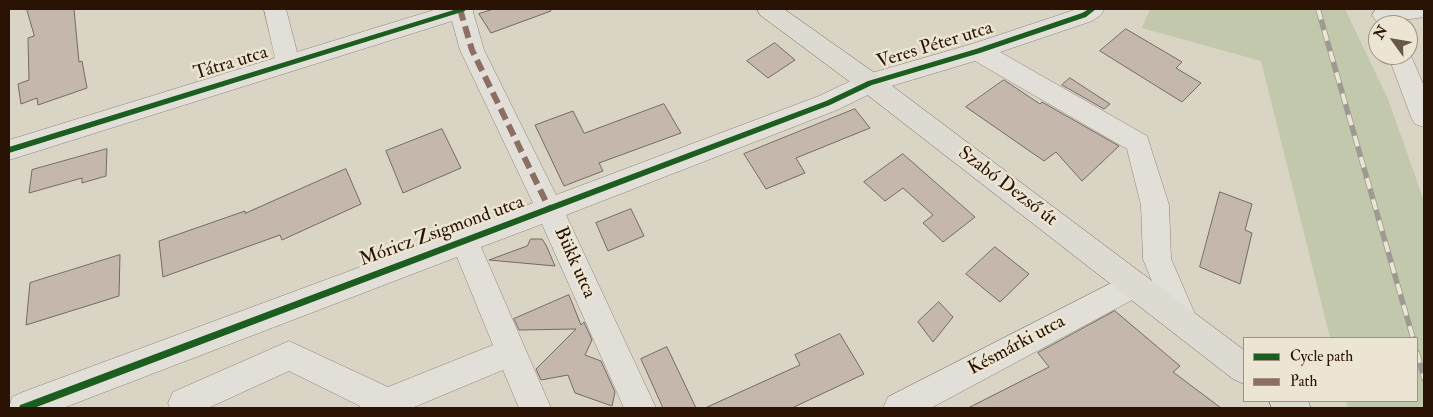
<!DOCTYPE html>
<meta charset="utf-8">
<style>
body{margin:0}
#map{position:relative;width:1433px;height:417px;overflow:hidden;background:#dad4c4;font-family:"IM FELL Double Pica",serif}
canvas{display:block}
.frame{position:absolute;inset:0;border:10px solid #2a1204;pointer-events:none}
.legend{position:absolute;left:1243px;top:337px;width:175px;height:65px;box-sizing:border-box;background:#ece5d3;border:1px solid #9e9180;margin:0;padding:6px 9px;list-style:none;font-size:15px;color:#2a1204}
.legend li{display:flex;align-items:center;gap:10px;height:25px}
.legend b{width:25px;border:1px solid #9e9180}
.north{position:absolute;left:1368px;top:15px;width:50px;height:50px;box-sizing:border-box;background:#ece5d3;border:1px solid #9e9180;border-radius:50%;rotate:302deg;font-size:14px;font-weight:700;line-height:20px;text-align:center;color:#2a1204}
.north::after{content:'';display:block;margin:auto;width:18px;height:22px;background:#685647;clip-path:polygon(50% 0,100% 100%,50% 72%,0 100%)}
</style>
<div id="map">
<canvas width="1433" height="417"></canvas>
<div class="frame"></div>
<ul class="legend">
<li><b style="height:6px;background:#1b5e20"></b>Cycle path</li>
<li><b style="height:6px;background:#8d6e63"></b>Path</li>
</ul>
<div class="north">N</div>
</div>
<script>
const c = document.querySelector('canvas').getContext('2d');
c.lineJoin = 'round';
function paint(path, color) { c.fillStyle = color; c.fill(path, 'evenodd'); }
function trace(path, color, width, dash) { c.strokeStyle = color; c.lineWidth = width; c.lineCap = dash ? 'butt' : 'round'; c.setLineDash(dash || []); c.stroke(path); }
function drawText(font, color, halo, rows, align = 'center') {
  c.font = font + ' "IM FELL Double Pica",serif'; c.lineWidth = 5; c.setLineDash([]); c.textBaseline = 'middle'; c.strokeStyle = halo; c.fillStyle = color; for (const [text, x, y, turn = 0] of rows) {
    c.save(); c.translate(x, y); c.rotate((+turn || 0) * Math.PI / 180); c.textAlign = isNaN(turn) ? turn : align; if (halo) c.strokeText(text, 0, 0); c.fillText(text, 0, 0); c.restore();
  }
}
const green = new Path2D(`
 M 1150,9 L 1345,9 L 1388,99 L 1424,201 L 1424,408 L 1348,408 L 1346,401 L 1417,401 L 1417,338 L 1330,338 L 1261,61 L 1142,28 Z`);
const building = new Path2D(`
 M 27,9 L 74,9 L 79,62 L 82,61 L 87,88 L 38,105 L 37,98 L 21,104 L 18,84 L 29,80 L 28,38 L 34,36 Z
 M 494,9 L 550,9 L 551,11 L 491,33 L 479,14 Z
 M 1126,29 L 1182,62 L 1176,68 L 1201,83 L 1182,102 L 1100,51 Z
 M 775,43 L 795,60 L 768,78 L 747,61 Z
 M 1070,78 L 1110,104 L 1104,109 L 1062,85 Z
 M 1004,80 L 1040,104 L 1042,102 L 1119,146 L 1082,181 L 1056,152 L 1044,161 L 966,107 Z
 M 664,104 L 681,133 L 599,163 L 603,171 L 564,186 L 535,125 L 573,111 L 584,133 Z
 M 855,109 L 870,128 L 796,158 L 805,173 L 766,189 L 744,154 Z
 M 442,129 L 461,168 L 403,193 L 386,151 Z
 M 107,149 L 106,176 L 82,183 L 82,178 L 29,193 L 32,170 Z
 M 903,154 L 975,217 L 943,242 L 923,223 L 933,215 L 903,188 L 885,201 L 864,182 Z
 M 346,169 L 361,204 L 282,240 L 280,235 L 163,277 L 159,241 L 245,211 L 245,213 Z
 M 1220,192 L 1252,204 L 1245,230 L 1252,233 L 1240,284 L 1200,267 Z
 M 631,209 L 644,236 L 608,251 L 596,223 Z
 M 531,239 L 542,239 L 546,245 L 555,266 L 489,260 L 527,246 Z
 M 995,247 L 1029,274 L 1000,302 L 966,274 Z
 M 120,255 L 119,296 L 26,325 L 30,283 Z
 M 569,295 L 581,325 L 584,322 L 592,340 L 585,355 L 601,361 L 615,392 L 612,406 L 575,393 L 568,375 L 541,380 L 536,369 L 576,329 L 519,330 L 514,319 Z
 M 939,302 L 953,317 L 933,342 L 918,322 Z
 M 1115,311 L 1180,366 L 1173,372 L 1221,408 L 968,408 L 1049,367 L 1038,353 Z
 M 840,334 L 864,374 L 792,408 L 705,408 L 800,365 L 795,355 Z
 M 667,347 L 696,408 L 663,408 L 641,359 Z`);
const minor = new Path2D(`
 M 264,9 L 286,9 L 297,52 L 437,9 L 474,9 L 473,12 L 484,50 L 556,195 L 819,96 L 861,76 L 972,44 L 1077,9 L 1104,9 L 1101,15 L 1092,21 L 1000,52 L 1147,136 L 1169,205 L 1171,259 L 1198,321 L 1194,331 L 1183,335 L 1172,331 L 1168,321 L 1143,259 L 1141,205 L 1127,149 L 975,61 L 878,90 L 837,110 L 566,215 L 656,408 L 624,408 L 542,224 L 481,247 L 551,408 L 519,408 L 503,370 L 412,408 L 359,408 L 360,406 L 289,371 L 208,408 L 170,408 L 168,403 L 173,392 L 289,341 L 388,387 L 493,345 L 457,257 L 63,408 L 9,408 L 12,397 L 23,392 L 533,203 L 460,50 L 452,21 L 9,160 L 9,140 L 275,58 Z
 M 1376,9 L 1424,9 L 1424,17 L 1384,23 L 1376,21 L 1372,15 Z
 M 1408,49 L 1424,86 L 1424,127 L 1415,124 L 1411,117 L 1388,55 L 1408,55 Z
 M 1135,271 L 1145,275 L 1150,284 L 1145,293 L 931,408 L 883,408 L 888,397 Z`);
const major = new Path2D(`
 M 757,9 L 784,9 L 879,76 L 1244,350 L 1244,384 L 1233,379 L 861,90 L 760,15 Z
 M 1269,401 L 1308,401 L 1311,408 L 1272,408 Z`);
const rail = new Path2D(`
 M 1318,9 L 1413,338
 M 1417,352 L 1424,379`);
const quiet = new Path2D(`
 M 460,9 L 472,50 L 550,210`);
const cycleway = new Path2D(`
 M 457,9 L 466,9 L 465,11 L 9,153 L 9,147 Z
 M 1089,9 L 1096,9 L 1086,17 L 980,53 L 872,85 L 830,105 L 34,408 L 19,408 L 20,405 L 23,404 L 826,101 L 868,81 L 976,49 L 1082,13 Z`);
const streetNames = [
 ["Veres Péter utca",935,46,-17],
 ["Tátra utca",231,64,-17],
 ["Szabó Dezső út",1007,187,37],
 ["Móricz Zsigmond utca",442,232,-20],
 ["Bükk utca",574,263,66],
 ["Késmárki utca",1017,346,-28]
];
paint(green, '#c1c8ab');
paint(building, '#c5b7ac');
trace(building, '#736b61', 1);
trace(minor, '#8c857a', 1);
trace(major, '#736b61', 1);
paint(minor, '#e2dfd8');
paint(major, '#dddad2');
trace(rail, '#9e9a93', 5.5);
trace(rail, '#ece5d3', 4, [11]);
trace(quiet, '#8d6e63', 6, [12, 6]);
paint(cycleway, '#1b5e20');
drawText('19px', '#2a1204', '#ece5d3', streetNames);
</script>
